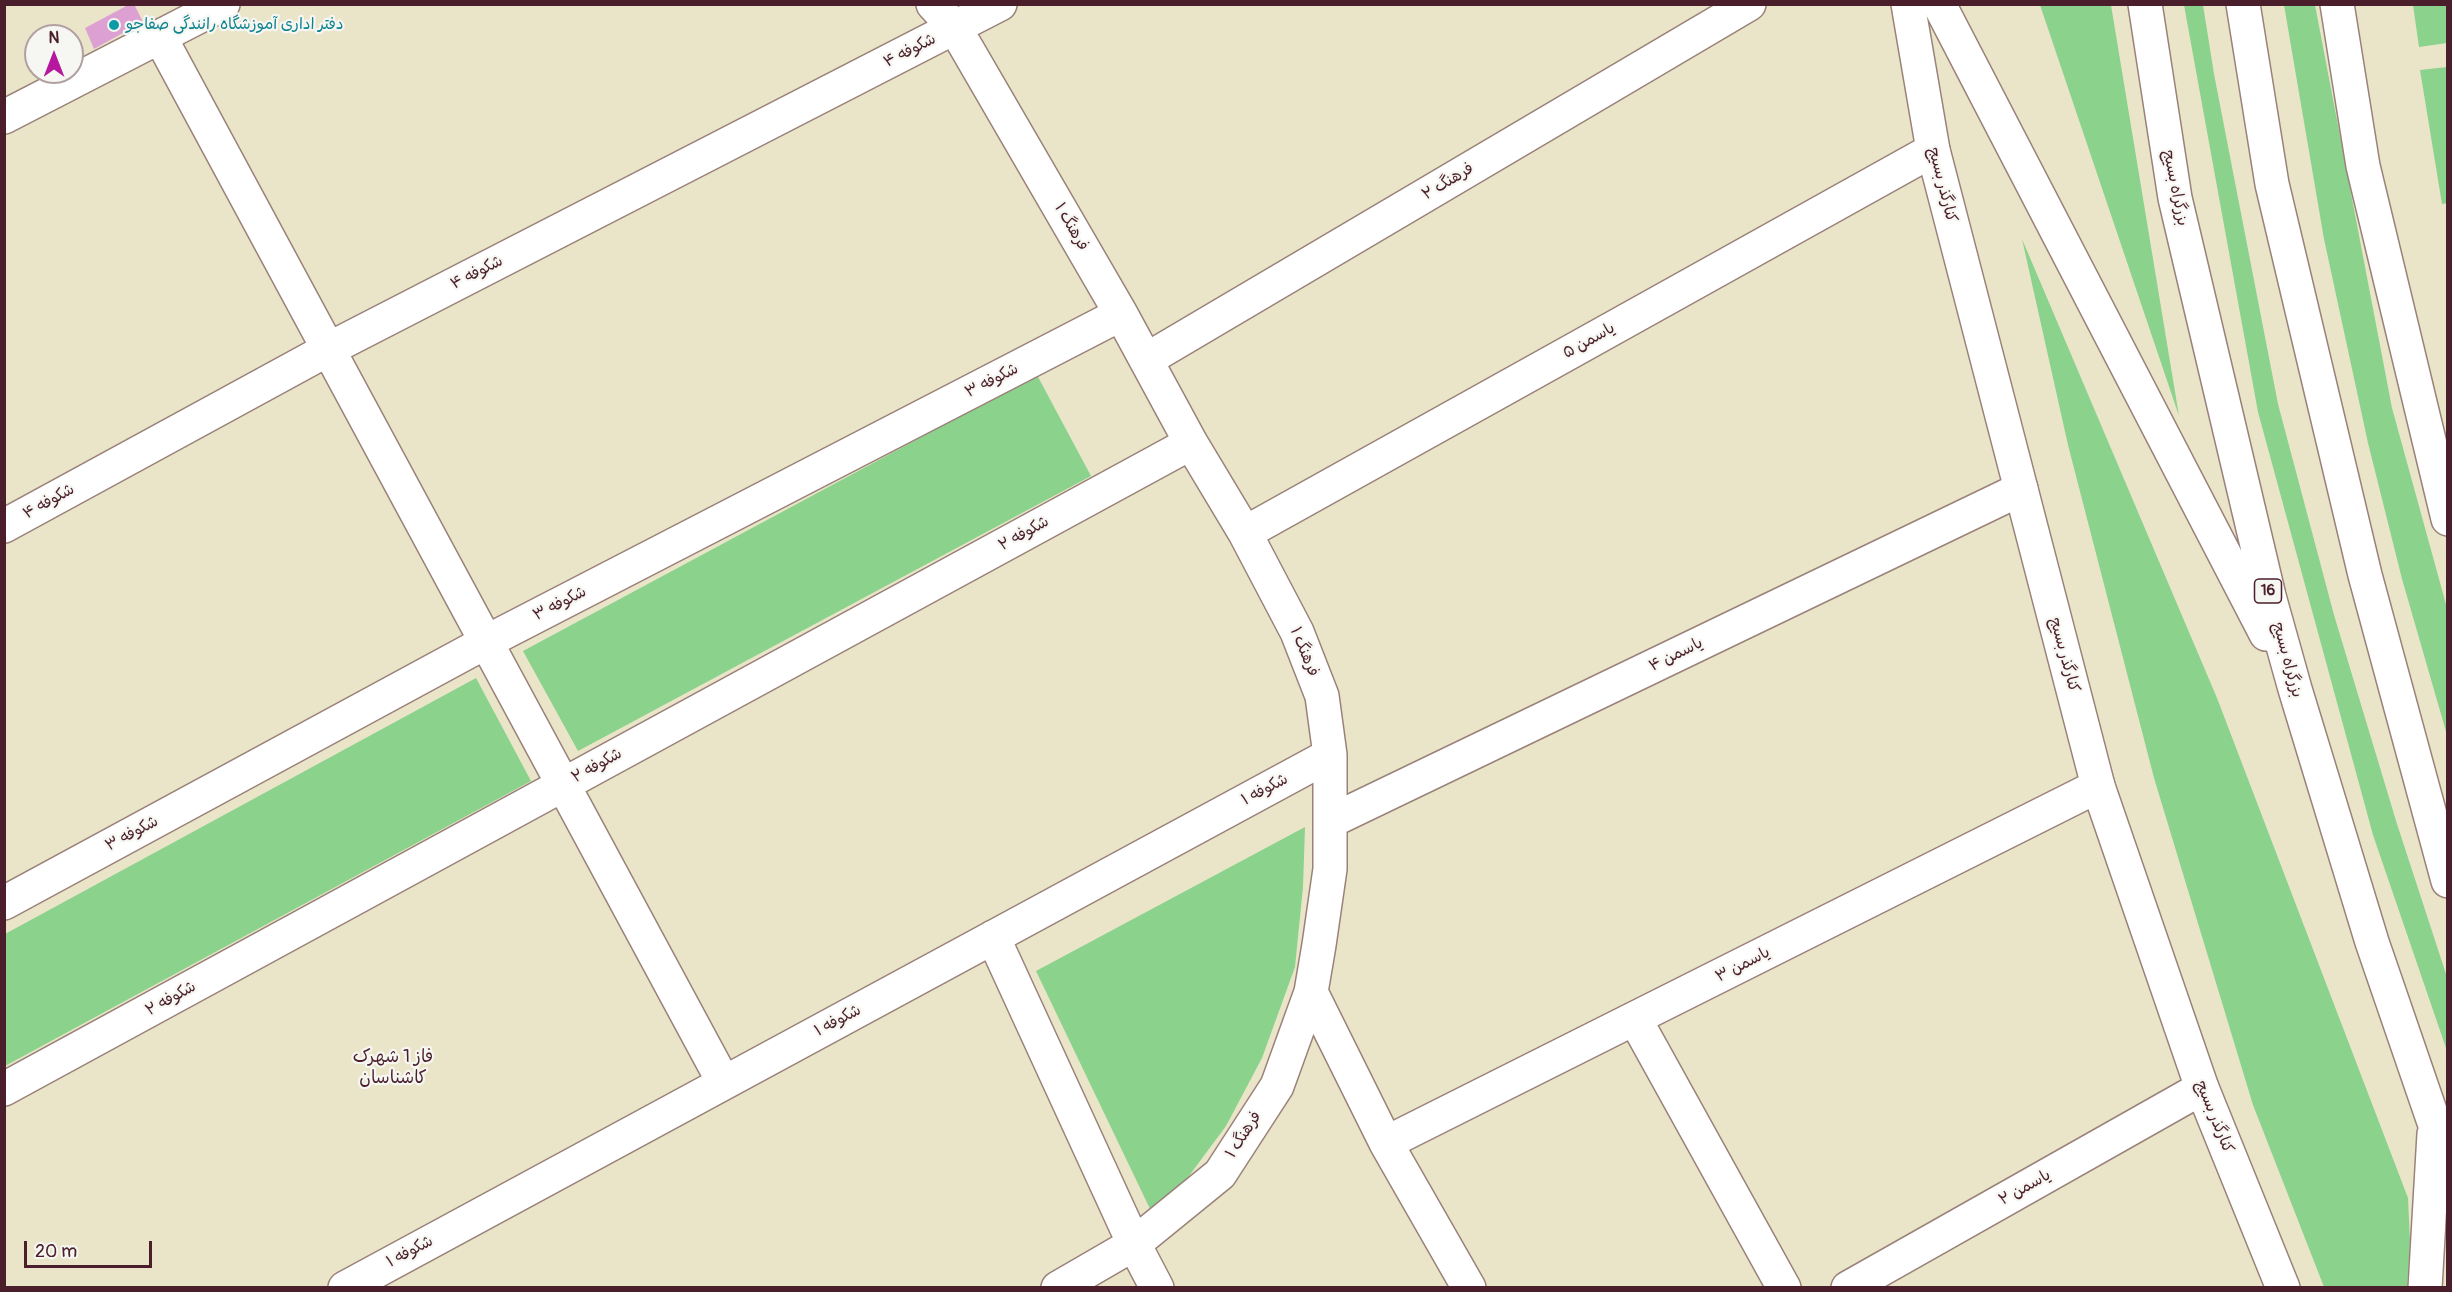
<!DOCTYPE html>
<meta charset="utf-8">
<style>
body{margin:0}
#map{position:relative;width:2452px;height:1292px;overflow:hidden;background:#eae5c8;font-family:Pangolin,sans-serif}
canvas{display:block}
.frame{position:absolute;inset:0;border:6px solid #4a1f2b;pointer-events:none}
.north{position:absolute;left:24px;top:24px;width:60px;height:60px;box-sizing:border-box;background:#f6f6f2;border:2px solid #b1a0a2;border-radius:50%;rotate:0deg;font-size:16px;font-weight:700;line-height:24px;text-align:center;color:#4a1f2b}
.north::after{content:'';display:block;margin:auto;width:21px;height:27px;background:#b5179e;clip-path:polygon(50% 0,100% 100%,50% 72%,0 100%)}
.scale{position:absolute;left:24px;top:1241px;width:128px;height:27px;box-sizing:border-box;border:3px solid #4a1f2b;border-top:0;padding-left:8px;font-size:18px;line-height:21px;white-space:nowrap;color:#4a1f2b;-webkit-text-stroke:4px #f6f6f2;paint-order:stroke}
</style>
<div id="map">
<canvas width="2452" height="1292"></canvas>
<div class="frame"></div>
<div class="north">N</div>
<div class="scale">20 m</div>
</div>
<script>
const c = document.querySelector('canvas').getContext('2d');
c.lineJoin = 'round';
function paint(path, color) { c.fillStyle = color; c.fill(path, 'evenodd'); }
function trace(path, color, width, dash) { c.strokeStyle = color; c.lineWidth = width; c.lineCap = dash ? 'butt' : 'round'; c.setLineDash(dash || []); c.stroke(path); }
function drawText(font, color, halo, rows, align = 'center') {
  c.font = font + ' Pangolin,"Playpen Sans Arabic",sans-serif'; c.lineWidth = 4.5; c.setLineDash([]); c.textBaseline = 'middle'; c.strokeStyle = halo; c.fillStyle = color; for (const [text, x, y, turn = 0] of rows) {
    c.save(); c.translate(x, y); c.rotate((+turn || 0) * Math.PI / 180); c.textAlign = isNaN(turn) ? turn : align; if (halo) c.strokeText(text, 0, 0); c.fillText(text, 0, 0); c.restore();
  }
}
const green = new Path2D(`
 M 2040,5 L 2111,5 L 2179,416 Z
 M 2184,5 L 2203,5 L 2214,74 L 2278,404 L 2334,615 L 2397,824 L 2447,977 L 2447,1051 L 2373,835 L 2258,412 Z
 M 2284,5 L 2315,5 L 2392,408 L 2447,608 L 2447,735 L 2402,579 L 2368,443 L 2324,239 Z
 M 2413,5 L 2447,5 L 2447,43 L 2419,47 Z
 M 2447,67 L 2448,203 L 2442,204 L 2420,70 Z
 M 2022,239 L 2217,698 L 2408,1198 L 2410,1241 L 2407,1287 L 2324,1287 L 2253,1105 L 2154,778 L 2068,445 Z
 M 1037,375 L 1091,476 L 578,751 L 523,651 Z
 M 476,678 L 531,781 L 5,1066 L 5,934 Z
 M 1305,827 L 1303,887 L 1295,967 L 1262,1058 L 1226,1126 L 1183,1184 L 1152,1213 L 1036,971 Z`);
const building = new Path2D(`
 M 130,4 L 134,4 L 143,22 L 94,49 L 85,28 Z`);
const street = new Path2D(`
 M 933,4 L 955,28 L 1121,314 L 1191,443 L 1245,533 L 1297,632 L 1322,696 L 1330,755 L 1330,869 L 1319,945 L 1311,992 L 1277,1086 L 1220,1174 L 1134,1244 L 1058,1288
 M 160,37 C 347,386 538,733 724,1083
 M 4,117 L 223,4
 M 1146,360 L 1749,4
 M 4,526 L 327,350 L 1000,4
 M 1245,533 L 1933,150
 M 1331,821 L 2021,489
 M 4,903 L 486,642 L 1121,314
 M 993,937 L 1134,1244 L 1157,1288
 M 1311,992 L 1386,1143 L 1469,1288
 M 1635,1019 L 1784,1288
 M 4,1089 L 1191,443
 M 1386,1143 L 2098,786
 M 345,1288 L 1330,755
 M 1848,1288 L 2202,1088`);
const secondary = new Path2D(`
 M 1908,4 L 1933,150 L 2098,786 L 2202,1088 L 2283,1288
 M 2337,4 L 2363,166 L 2448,519`);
const highway = new Path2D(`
 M 1939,4 L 2266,634
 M 2145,4 L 2175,198 L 2269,596 L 2295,689 L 2372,942 L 2448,1163
 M 2243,4 L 2272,184 L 2365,575 L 2448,881
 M 2425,1288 L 2434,1134`);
const markers = [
 [114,25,6,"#0f9aa8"]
];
const shields = [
 [2268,591,27]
];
const shieldNames = [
 ["16",2268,591]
];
const cultureNames = [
 ["دفتر اداری آموزشگاه رانندگی صفاجو",126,25]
];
const streetNames = [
 ["شکوفه ۴",910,51,-27],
 ["فرهنگ ۲",1448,182,-31],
 ["کنارگذر بسیج",1942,185,76],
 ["بزرگراه بسیج",2175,188,79],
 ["فرهنگ ۱",1071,227,60],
 ["شکوفه ۴",477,273,-27],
 ["یاسمن ۵",1589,341,-29],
 ["شکوفه ۳",992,381,-27],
 ["شکوفه ۴",49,502,-29],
 ["شکوفه ۲",1024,534,-29],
 ["شکوفه ۳",560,604,-27],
 ["فرهنگ ۱",1304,652,68],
 ["یاسمن ۴",1676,655,-26],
 ["کنارگذر بسیج",2064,655,75],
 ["بزرگراه بسیج",2287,660,75],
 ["شکوفه ۲",597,766,-29],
 ["شکوفه ۱",1265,790,-28],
 ["شکوفه ۳",132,834,-28],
 ["یاسمن ۳",1743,965,-27],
 ["شکوفه ۲",171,999,-29],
 ["شکوفه ۱",838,1021,-28],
 ["کنارگذر بسیج",2214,1117,68],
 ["فرهنگ ۱",1244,1135,-57],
 ["یاسمن ۲",2025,1188,-29],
 ["شکوفه ۱",410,1252,-28]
];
const neighbourhoodNames = [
 ["فاز 1 شهرک",393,1057],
 ["کاشناسان",393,1078]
];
paint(green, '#8bd28d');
paint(building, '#dca1d2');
trace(street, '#9a827a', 36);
trace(secondary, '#9a827a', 36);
trace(highway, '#9a827a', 36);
trace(street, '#fff', 33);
trace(secondary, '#fff', 33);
trace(highway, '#fff', 33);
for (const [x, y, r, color] of markers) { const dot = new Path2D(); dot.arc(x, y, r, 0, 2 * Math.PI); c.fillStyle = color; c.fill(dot); trace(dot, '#f6f6f2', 2); }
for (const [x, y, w] of shields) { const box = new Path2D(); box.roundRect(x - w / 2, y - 12, w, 24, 4.5); c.fillStyle = '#f6f6f2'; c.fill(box); trace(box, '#4a1f2b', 1.5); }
drawText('bold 15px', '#4a1f2b', null, shieldNames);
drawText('16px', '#0d838f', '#f6f6f2', cultureNames, 'left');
drawText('16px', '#4a1f2b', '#f6f6f2', streetNames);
drawText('18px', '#4a1f2b', '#f6f6f2', neighbourhoodNames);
</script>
